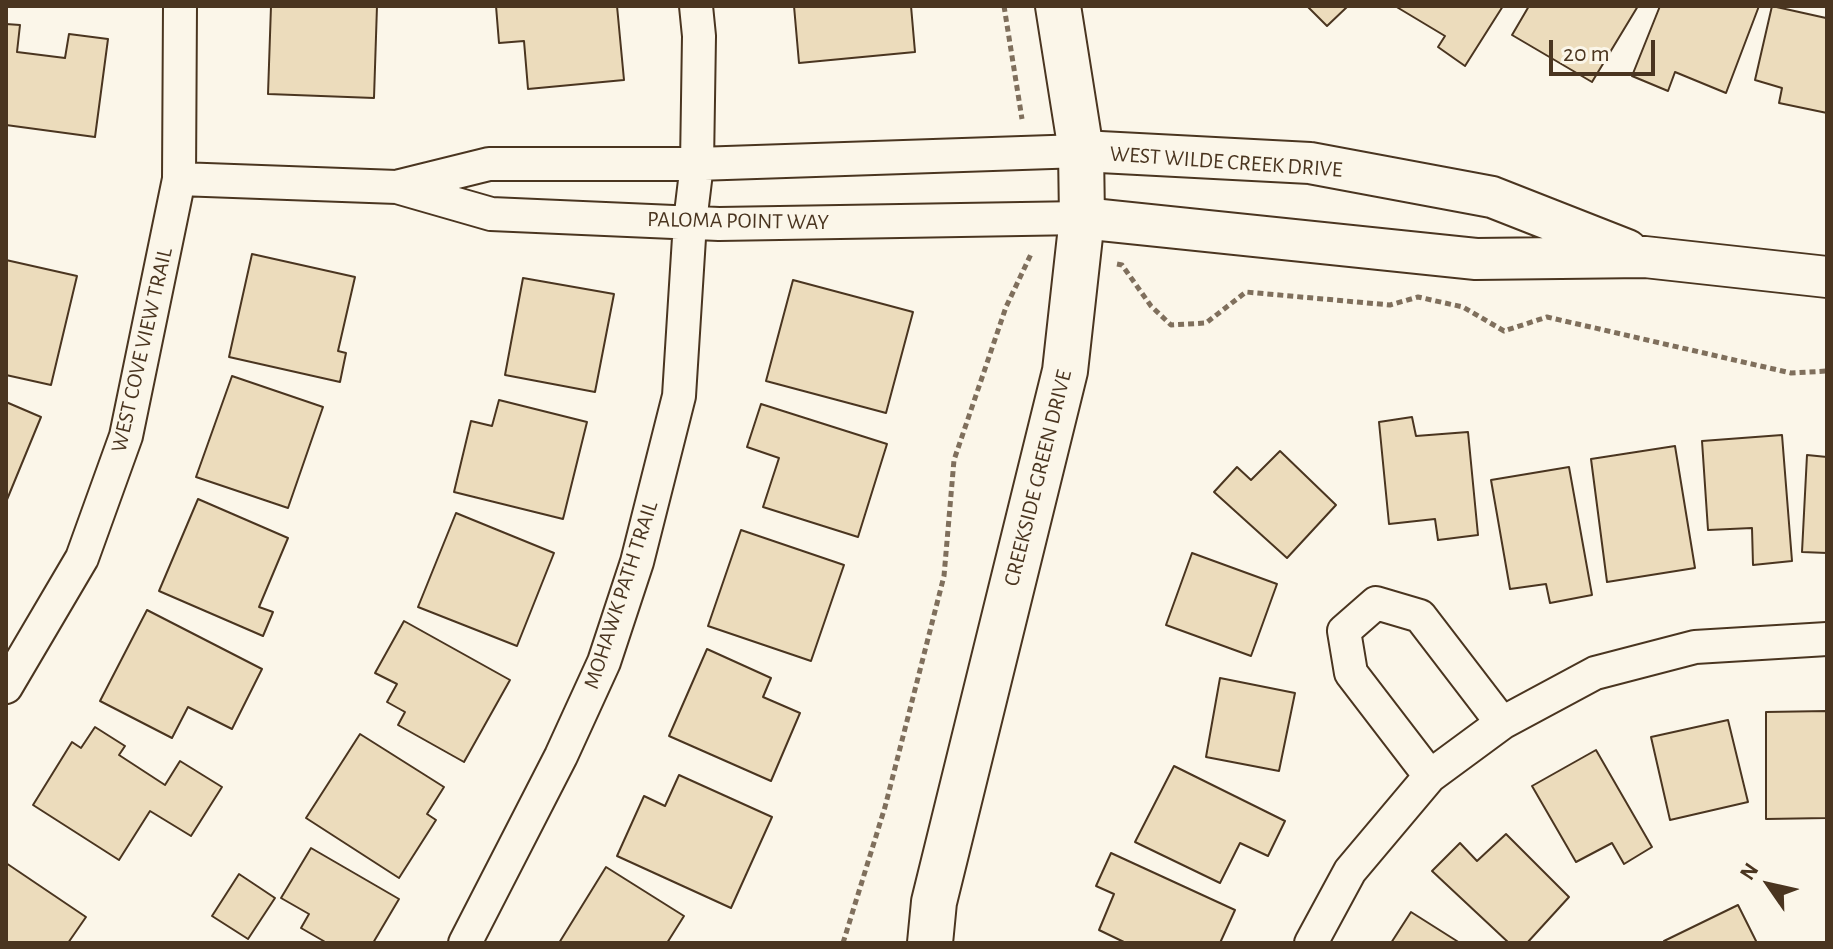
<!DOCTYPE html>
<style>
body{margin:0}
#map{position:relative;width:1833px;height:949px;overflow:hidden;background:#fbf6e9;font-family:"Alegreya Sans",sans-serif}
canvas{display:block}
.frame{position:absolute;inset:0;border:8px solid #4a3520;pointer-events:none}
.north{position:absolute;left:1729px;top:845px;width:80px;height:80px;-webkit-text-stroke:6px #fbf6e9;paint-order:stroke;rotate:304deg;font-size:22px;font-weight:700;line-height:32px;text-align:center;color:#4a3520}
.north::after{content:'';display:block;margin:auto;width:28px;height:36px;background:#4a3520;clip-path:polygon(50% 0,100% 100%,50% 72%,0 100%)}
.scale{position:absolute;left:1549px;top:40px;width:106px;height:36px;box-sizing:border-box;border:4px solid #4a3520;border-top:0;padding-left:10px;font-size:24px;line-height:28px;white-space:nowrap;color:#4a3520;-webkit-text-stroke:6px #fbf6e9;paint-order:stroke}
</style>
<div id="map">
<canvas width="1833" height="949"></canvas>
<div class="frame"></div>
<div class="north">N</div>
<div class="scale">20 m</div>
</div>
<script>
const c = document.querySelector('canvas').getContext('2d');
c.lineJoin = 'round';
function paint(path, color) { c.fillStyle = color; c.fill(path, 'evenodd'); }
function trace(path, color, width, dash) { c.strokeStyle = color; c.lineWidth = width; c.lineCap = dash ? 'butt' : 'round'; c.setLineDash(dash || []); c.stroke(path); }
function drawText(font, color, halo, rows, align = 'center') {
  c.font = font + ' "Alegreya Sans",sans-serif'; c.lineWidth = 6; c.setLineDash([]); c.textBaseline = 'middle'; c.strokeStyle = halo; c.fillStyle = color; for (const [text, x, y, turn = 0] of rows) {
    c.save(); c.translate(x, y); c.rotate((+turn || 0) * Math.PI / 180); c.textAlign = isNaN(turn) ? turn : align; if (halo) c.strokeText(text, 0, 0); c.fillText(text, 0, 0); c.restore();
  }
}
const building = new Path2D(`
 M 271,6 L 377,6 L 374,98 L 268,94 Z
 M 496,6 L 617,6 L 624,80 L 528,89 L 524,41 L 499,43 Z
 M 794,6 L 911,6 L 915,52 L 799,63 Z
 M 1307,6 L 1348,6 L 1327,26 Z
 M 1395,6 L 1503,6 L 1465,66 L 1438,47 L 1445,36 Z
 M 1529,6 L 1638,6 L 1592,82 L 1512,35 Z
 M 1660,6 L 1759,6 L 1726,93 L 1675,72 L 1668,91 L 1632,76 Z
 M 1772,6 L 1826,18 L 1827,13 L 1827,113 L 1779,103 L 1782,88 L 1755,80 Z
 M 6,24 L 20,25 L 17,52 L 65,58 L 69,34 L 108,39 L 95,137 L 6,125 Z
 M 252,254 L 355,277 L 338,351 L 346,353 L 340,382 L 229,357 Z
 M 6,260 L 77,276 L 51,385 L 6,375 Z
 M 523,278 L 614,294 L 595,392 L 505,375 Z
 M 793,280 L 913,312 L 886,413 L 766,381 Z
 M 232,376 L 323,407 L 288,508 L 196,477 Z
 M 499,400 L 587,422 L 563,519 L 454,492 L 471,421 L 492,426 Z
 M 6,402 L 41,417 L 6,502 Z
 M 761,404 L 887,444 L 858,537 L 763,507 L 779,458 L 747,447 Z
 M 1412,417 L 1416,436 L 1468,432 L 1478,535 L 1438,540 L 1435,519 L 1389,524 L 1379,422 Z
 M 1782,435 L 1792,561 L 1753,565 L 1752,528 L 1708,530 L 1702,441 Z
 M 1675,446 L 1695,568 L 1607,582 L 1591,459 Z
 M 1280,451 L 1336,505 L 1287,558 L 1214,492 L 1237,467 L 1251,480 Z
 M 1807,455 L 1827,457 L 1827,553 L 1802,552 Z
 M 1569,467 L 1592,595 L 1550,603 L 1546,584 L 1510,589 L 1491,480 Z
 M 198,499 L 288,538 L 259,607 L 273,612 L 263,636 L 159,591 Z
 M 456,513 L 554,553 L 517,646 L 418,607 Z
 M 741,530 L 844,565 L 811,661 L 708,626 Z
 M 1192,553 L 1277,584 L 1251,656 L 1166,625 Z
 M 147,610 L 262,669 L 232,729 L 188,707 L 172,738 L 100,701 Z
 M 404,621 L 510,680 L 464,762 L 398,725 L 405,712 L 387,702 L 397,684 L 375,673 Z
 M 707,649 L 771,678 L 763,697 L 800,713 L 771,781 L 669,736 Z
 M 1220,678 L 1295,693 L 1279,771 L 1206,757 Z
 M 1827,711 L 1827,818 L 1766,819 L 1766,712 Z
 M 1728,720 L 1748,802 L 1670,820 L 1651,737 Z
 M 95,727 L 125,746 L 119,755 L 165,785 L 180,761 L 222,787 L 191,836 L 150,811 L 119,860 L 33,805 L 72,742 L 81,748 Z
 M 360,734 L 444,787 L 427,814 L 436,820 L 399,878 L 306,818 Z
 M 1596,750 L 1652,847 L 1624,864 L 1612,843 L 1576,862 L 1532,786 Z
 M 1174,766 L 1285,821 L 1268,856 L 1240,843 L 1220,883 L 1135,842 Z
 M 679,775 L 772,817 L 731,908 L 617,856 L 644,796 L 665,806 Z
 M 1506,834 L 1569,897 L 1527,943 L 1509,943 L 1432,871 L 1460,843 L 1477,861 Z
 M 311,848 L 399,899 L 373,943 L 327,943 L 301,928 L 309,914 L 281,898 Z
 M 1111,853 L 1235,910 L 1220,943 L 1126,943 L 1099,930 L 1114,894 L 1096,886 Z
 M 6,863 L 86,917 L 68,943 L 6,943 Z
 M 606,867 L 684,916 L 667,943 L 559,943 Z
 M 239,874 L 275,898 L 248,939 L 212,916 Z
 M 1738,905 L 1757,943 L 1665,943 L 1664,941 Z
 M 1411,912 L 1460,943 L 1391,943 Z`);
const path = new Path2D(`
 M 1004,6 L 1022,119
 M 1117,264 L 1122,265 L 1151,306 L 1171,325 L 1206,323 L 1246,292 L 1390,305 L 1418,297 L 1463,307 L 1504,331 L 1547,317 L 1791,373 L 1827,371
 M 843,943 L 885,807 L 944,576 L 954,460 L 1006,307 L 1032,252`);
const minor = new Path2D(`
 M 179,179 L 397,187 L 491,214 L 719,224 L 1082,218
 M 400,186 L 489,164 L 697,164 L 1081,151
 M 6,687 L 82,558 L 126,436 L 179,179 L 180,6
 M 1430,776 L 1351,673 L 1344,631 L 1376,603 L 1420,616 L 1502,723
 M 465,943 L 561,756 L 604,662 L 637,562 L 679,396 L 690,222 L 697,164 L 699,36 L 696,6
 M 1311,943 L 1350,871 L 1430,776 L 1502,723 L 1595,673 L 1695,647 L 1827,639`);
const tertiary = new Path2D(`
 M 1081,151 L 1310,163 L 1492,197 L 1627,250
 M 1082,218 L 1476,259 L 1645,257 L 1827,277`);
const secondary = new Path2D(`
 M 930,943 L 934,902 L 1065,371 L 1082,218 L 1081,151 L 1058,6`);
const streetNames = [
 ["WEST WILDE CREEK DRIVE",1226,162,4],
 ["PALOMA POINT WAY",738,221,1],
 ["WEST COVE VIEW TRAIL",142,350,-77],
 ["CREEKSIDE GREEN DRIVE",1038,478,-76],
 ["MOHAWK PATH TRAIL",621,595,-72]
];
paint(building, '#ecdcbc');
trace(building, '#4a3520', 2);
trace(minor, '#4a3520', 36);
trace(tertiary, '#4a3520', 44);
trace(secondary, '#4a3520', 48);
trace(path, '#7f6f5c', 5, [6, 4]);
trace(minor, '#fbf6e9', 32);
trace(tertiary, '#fbf6e9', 40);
trace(secondary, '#fbf6e9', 44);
drawText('22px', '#4a3520', '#fbf6e9', streetNames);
</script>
